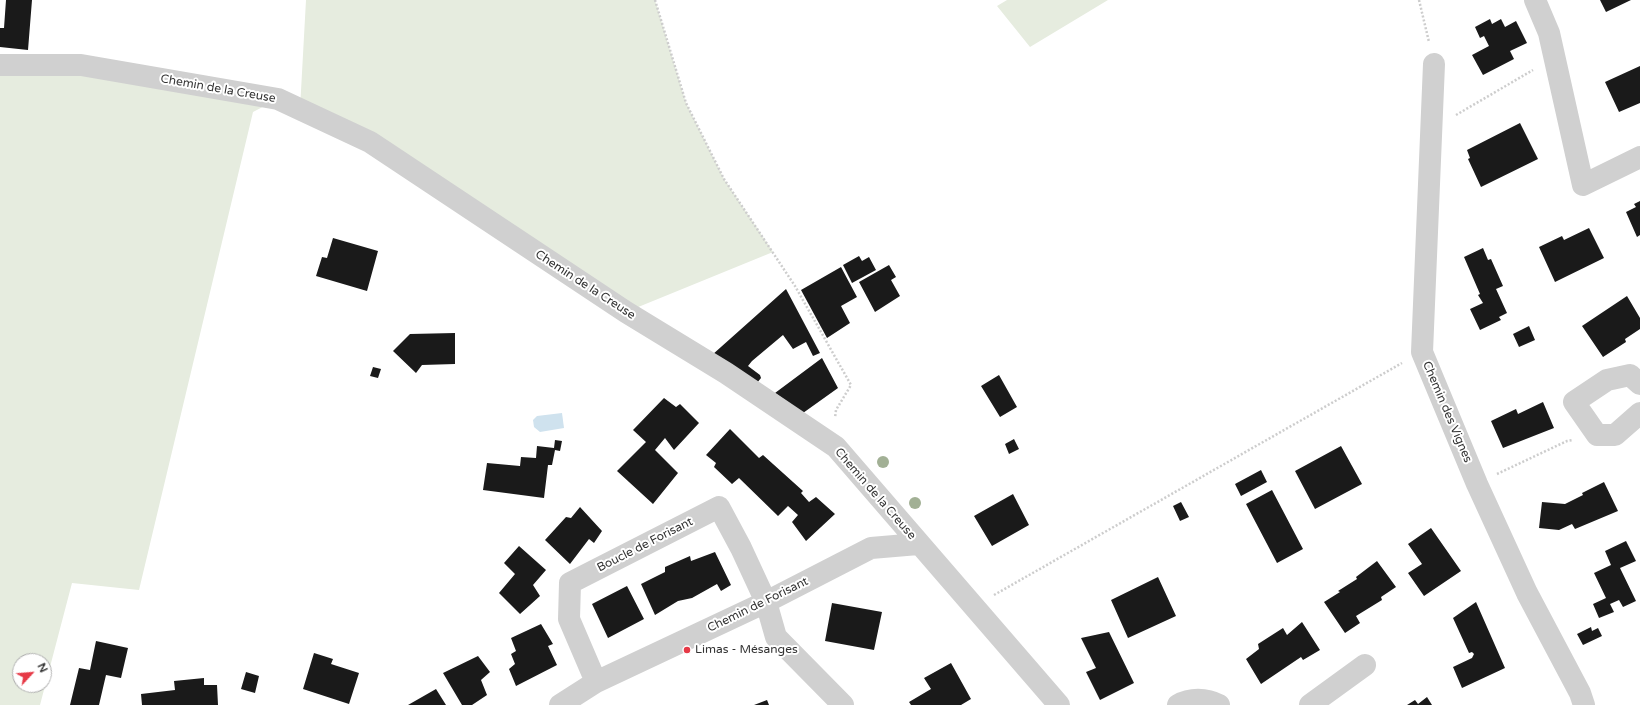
<!DOCTYPE html>
<meta charset="utf-8">
<style>
body{margin:0}
#map{position:relative;width:1640px;height:705px;overflow:hidden;background:#fff;font-family:"Varela Round",sans-serif}
canvas{display:block}
.north{position:absolute;left:12px;top:653px;width:40px;height:40px;box-sizing:border-box;background:#fff;border:1px solid #adadad;border-radius:50%;rotate:64deg;font-size:11px;font-weight:700;line-height:16px;text-align:center;color:#333}
.north::after{content:'';display:block;margin:auto;width:14px;height:18px;background:#e63946;clip-path:polygon(50% 0,100% 100%,50% 72%,0 100%)}
</style>
<div id="map">
<canvas width="1640" height="705"></canvas>
<div class="north">N</div>
</div>
<script>
const c = document.querySelector('canvas').getContext('2d');
c.lineJoin = 'round';
function paint(path, color) { c.fillStyle = color; c.fill(path, 'evenodd'); }
function trace(path, color, width, dash) { c.strokeStyle = color; c.lineWidth = width; c.lineCap = dash ? 'butt' : 'round'; c.setLineDash(dash || []); c.stroke(path); }
function drawText(font, color, halo, rows, align = 'center') {
  c.font = font + ' "Varela Round",sans-serif'; c.lineWidth = 4; c.setLineDash([]); c.textBaseline = 'middle'; c.strokeStyle = halo; c.fillStyle = color; for (const [text, x, y, turn = 0] of rows) {
    c.save(); c.translate(x, y); c.rotate((+turn || 0) * Math.PI / 180); c.textAlign = isNaN(turn) ? turn : align; if (halo) c.strokeText(text, 0, 0); c.fillText(text, 0, 0); c.restore();
  }
}
const green = new Path2D(`
 M 306,0 L 655,0 L 686,103 L 724,179 L 773,252 L 626,312 L 300,109 Z
 M 1007,0 L 1108,0 L 1030,47 L 997,6 Z
 M 0,65 L 278,99 L 253,112 L 139,590 L 72,583 L 40,705 L 0,705 ZM 20,661 L 44,661 L 44,685 L 20,685 Z`);
const water = new Path2D(`
 M 562,413 L 564,428 L 540,432 L 534,427 L 533,420 L 537,416 Z`);
const building = new Path2D(`
 M 6,0 L 32,0 L 28,50 L 0,47 L 0,28 L 4,28 Z
 M 1600,0 L 1631,0 L 1606,12 Z
 M 1490,19 L 1492,24 L 1501,19 L 1505,27 L 1516,21 L 1527,43 L 1510,51 L 1514,59 L 1483,75 L 1472,55 L 1489,46 L 1484,36 L 1480,38 L 1475,27 Z
 M 1640,66 L 1640,103 L 1619,112 L 1605,82 Z
 M 1520,123 L 1538,159 L 1481,187 L 1468,159 L 1470,158 L 1467,150 Z
 M 1640,201 L 1640,235 L 1637,237 L 1626,212 L 1636,207 L 1634,204 Z
 M 1589,228 L 1604,258 L 1555,282 L 1539,247 L 1562,236 L 1564,240 Z
 M 333,238 L 378,251 L 367,291 L 316,276 L 322,257 L 327,258 Z
 M 1483,248 L 1488,260 L 1491,259 L 1503,286 L 1496,289 L 1507,313 L 1499,317 L 1501,320 L 1480,330 L 1470,309 L 1483,303 L 1478,295 L 1480,294 L 1464,257 Z
 M 859,256 L 862,261 L 869,257 L 876,270 L 852,283 L 843,265 Z
 M 889,265 L 896,277 L 891,280 L 900,296 L 875,312 L 859,282 Z
 M 841,267 L 857,297 L 841,306 L 850,323 L 827,338 L 801,290 Z
 M 786,289 L 820,353 L 813,356 L 806,342 L 793,349 L 783,335 L 752,361 L 748,366 L 760,375 L 761,378 L 757,383 L 712,355 Z
 M 1627,296 L 1640,318 L 1640,329 L 1625,339 L 1626,342 L 1603,357 L 1582,326 Z
 M 1529,326 L 1535,340 L 1519,347 L 1513,334 Z
 M 455,333 L 455,364 L 422,365 L 416,373 L 393,351 L 410,334 Z
 M 822,358 L 838,388 L 803,413 L 775,393 Z
 M 373,367 L 381,369 L 378,378 L 370,376 Z
 M 999,375 L 1017,407 L 1000,417 L 981,386 Z
 M 664,398 L 676,407 L 680,404 L 699,423 L 674,450 L 665,438 L 655,450 L 678,473 L 653,504 L 617,471 L 646,442 L 633,430 Z
 M 1543,402 L 1554,428 L 1503,448 L 1491,421 L 1516,409 L 1518,414 Z
 M 730,429 L 759,458 L 763,455 L 803,491 L 801,493 L 809,502 L 816,497 L 835,514 L 806,541 L 792,522 L 798,515 L 788,506 L 778,516 L 739,478 L 732,484 L 714,467 L 716,463 L 706,455 Z
 M 1014,439 L 1019,449 L 1009,454 L 1005,444 Z
 M 555,440 L 562,441 L 560,451 L 555,450 L 552,465 L 548,465 L 544,498 L 483,490 L 487,463 L 520,466 L 521,457 L 536,458 L 537,446 L 554,448 Z
 M 1341,446 L 1362,484 L 1315,509 L 1295,471 Z
 M 1261,470 L 1267,482 L 1241,496 L 1235,484 Z
 M 1604,482 L 1618,511 L 1575,529 L 1572,524 L 1559,530 L 1539,528 L 1542,502 L 1565,504 L 1583,495 L 1582,493 Z
 M 1272,490 L 1303,549 L 1277,563 L 1246,504 Z
 M 1013,494 L 1029,525 L 992,546 L 974,516 Z
 M 1181,502 L 1189,517 L 1180,521 L 1173,506 Z
 M 580,507 L 602,531 L 594,543 L 589,539 L 570,564 L 545,540 L 566,517 L 571,518 Z
 M 1431,528 L 1461,571 L 1424,596 L 1408,573 L 1422,564 L 1408,544 Z
 M 1626,541 L 1636,561 L 1620,568 L 1636,601 L 1623,607 L 1619,600 L 1610,604 L 1614,612 L 1599,618 L 1593,604 L 1606,598 L 1594,573 L 1611,565 L 1605,551 Z
 M 519,546 L 546,570 L 533,585 L 540,596 L 520,614 L 499,593 L 515,574 L 504,563 Z
 M 715,552 L 731,585 L 721,591 L 717,584 L 692,598 L 678,601 L 655,615 L 641,584 L 665,572 L 665,567 L 690,556 L 691,561 Z
 M 1377,561 L 1396,587 L 1381,597 L 1382,600 L 1356,616 L 1360,623 L 1345,633 L 1324,602 L 1340,592 L 1338,591 L 1357,579 L 1356,577 Z
 M 1158,577 L 1176,616 L 1128,638 L 1111,600 Z
 M 627,586 L 644,619 L 608,638 L 592,604 Z
 M 1476,602 L 1505,668 L 1462,688 L 1453,667 L 1472,658 L 1474,654 L 1472,652 L 1469,653 L 1453,618 Z
 M 832,603 L 882,612 L 874,650 L 825,641 Z
 M 1302,622 L 1320,650 L 1303,660 L 1301,657 L 1261,684 L 1246,659 L 1259,649 L 1258,644 L 1283,628 L 1287,635 Z
 M 541,624 L 553,644 L 548,646 L 557,665 L 516,686 L 509,669 L 515,664 L 511,654 L 516,651 L 511,638 Z
 M 1591,627 L 1592,631 L 1598,628 L 1602,636 L 1583,645 L 1577,634 Z
 M 1109,632 L 1134,683 L 1100,700 L 1086,672 L 1096,668 L 1081,638 Z
 M 96,641 L 128,648 L 121,678 L 106,675 L 99,705 L 70,705 L 79,668 L 90,670 Z
 M 314,653 L 333,659 L 331,664 L 359,673 L 349,704 L 303,689 Z
 M 478,656 L 490,672 L 481,680 L 487,695 L 472,705 L 462,705 L 443,673 Z
 M 951,663 L 971,699 L 961,705 L 911,705 L 909,702 L 931,689 L 924,678 Z
 M 246,672 L 259,676 L 255,693 L 241,689 Z
 M 204,678 L 204,685 L 217,685 L 218,705 L 142,705 L 141,694 L 175,690 L 174,681 Z
 M 436,689 L 446,705 L 408,705 Z
 M 1427,697 L 1432,705 L 1407,705 L 1415,700 L 1418,704 Z
 M 767,700 L 769,705 L 754,705 Z`);
const path = new Path2D(`
 M 655,0 L 686,103 L 724,179 L 795,286 L 851,385 L 836,410 L 835,418
 M 1419,0 L 1429,42
 M 1456,115 L 1533,70
 M 1497,474 L 1567,441 L 1573,440
 M 994,595 L 1402,363`);
const minor = new Path2D(`
 M 1535,0 L 1549,33 L 1583,185 L 1640,157
 M 1434,64 L 1422,352 L 1477,484 L 1527,593 L 1580,693 L 1584,705
 M 0,65 L 81,65 L 278,99 L 370,142 L 626,312 L 726,373 L 836,447 L 1059,705
 M 1640,384 L 1630,375 L 1607,380 L 1574,402 L 1597,435 L 1615,435 L 1640,413
 M 596,682 L 569,619 L 570,583 L 719,507 L 741,548 L 766,602 L 776,637 L 843,705
 M 560,705 L 596,682 L 766,602 L 871,548 L 918,544
 M 1178,705 C 1190,698 1206,698 1219,705
 M 1310,705 L 1365,665`);
const trees = [
 [883,462],
 [915,503]
];
const markers = [
 [687,650,4,"#e63946"]
];
const streetNames = [
 ["Chemin de la Creuse",218,89,10],
 ["Chemin de la Creuse",585,285,33],
 ["Chemin des Vignes",1447,412,67],
 ["Chemin de la Creuse",875,494,49],
 ["Boucle de Forisant",645,545,-27],
 ["Chemin de Forisant",758,605,-26]
];
const poiNames = [
 ["Limas - Mésanges",695,650]
];
paint(green, '#e6ecdf');
paint(water, '#cfe2ee');
paint(building, '#1a1a1a');
trace(path, '#cdcdcd', 2.5, [2, 2]);
trace(minor, '#d0d0d0', 22);
c.fillStyle = '#a2b095';
for (const [x, y] of trees) { c.beginPath(); c.arc(x, y, 6, 0, 2 * Math.PI); c.fill(); }
for (const [x, y, r, color] of markers) { const dot = new Path2D(); dot.arc(x, y, r, 0, 2 * Math.PI); c.fillStyle = color; c.fill(dot); trace(dot, '#fff', 1.5); }
drawText('12px', '#333', '#fff', streetNames);
drawText('12px', '#333', '#fff', poiNames, 'left');
</script>
